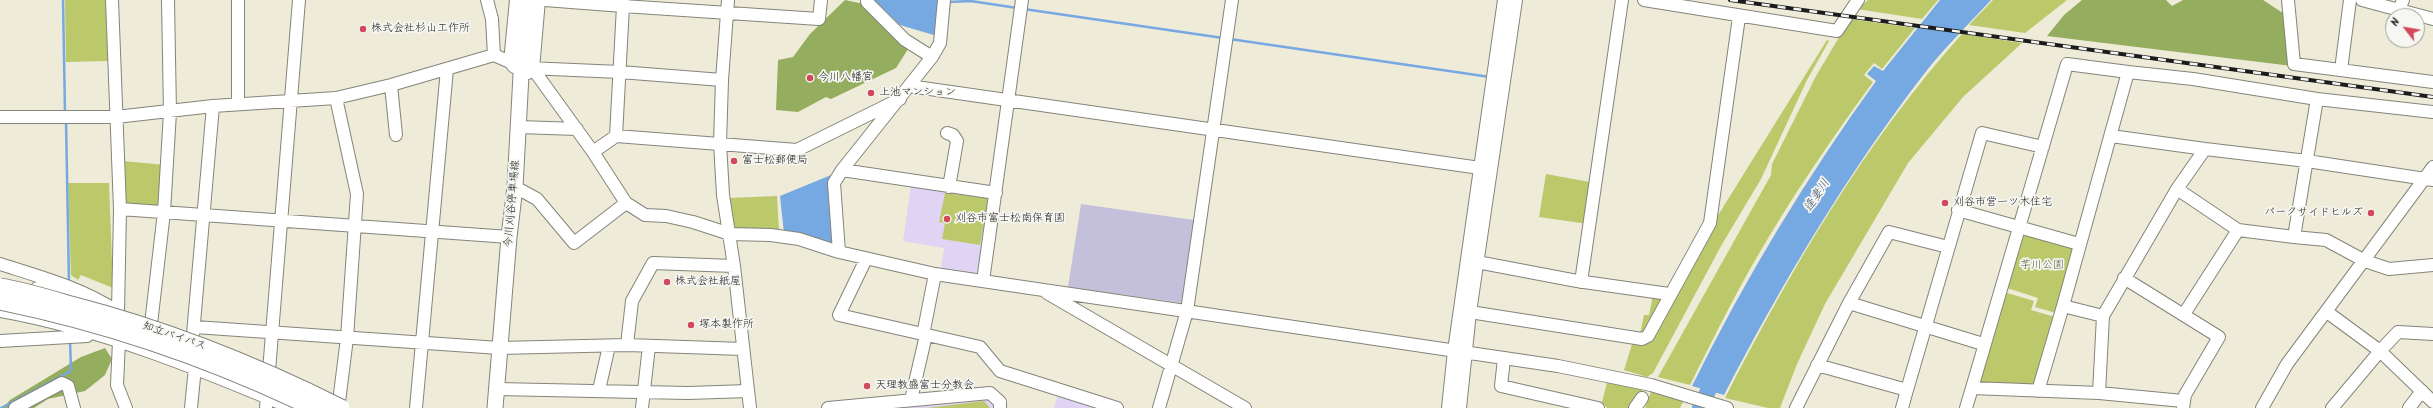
<!DOCTYPE html>
<meta charset="utf-8">
<style>
body{margin:0}
#map{position:relative;width:2433px;height:408px;overflow:hidden;background:#eeebd8;font-family:Kalam,sans-serif}
canvas{display:block}
.north{position:absolute;left:2385px;top:8px;width:40px;height:40px;box-sizing:border-box;background:#f6f6f2;border:1px solid #9f9f9c;border-radius:50%;rotate:301deg;font-size:11px;font-weight:700;line-height:16px;text-align:center;color:#1c1c1c}
.north::after{content:'';display:block;margin:auto;width:14px;height:18px;background:#d1495b;clip-path:polygon(50% 0,100% 100%,50% 72%,0 100%)}
</style>
<div id="map">
<canvas width="2433" height="408"></canvas>
<div class="north">N</div>
</div>
<script>
const c = document.querySelector('canvas').getContext('2d');
c.lineJoin = 'round';
function paint(path, color) { c.fillStyle = color; c.fill(path, 'evenodd'); }
function trace(path, color, width, dash) { c.strokeStyle = color; c.lineWidth = width; c.lineCap = dash ? 'butt' : 'round'; c.setLineDash(dash || []); c.stroke(path); }
function drawText(font, color, halo, rows, align = 'center') {
  c.font = font + ' Kalam,"Klee One",sans-serif'; c.lineWidth = 3.5; c.setLineDash([]); c.textBaseline = 'middle'; c.strokeStyle = halo; c.fillStyle = color; for (const [text, x, y, turn = 0] of rows) {
    c.save(); c.translate(x, y); c.rotate((+turn || 0) * Math.PI / 180); c.textAlign = isNaN(turn) ? turn : align; if (halo) c.strokeText(text, 0, 0); c.fillText(text, 0, 0); c.restore();
  }
}
const built = new Path2D(`
 M 911,185 L 992,196 L 978,274 L 941,269 L 944,248 L 903,241 Z
 M 1059,393 L 1106,408 L 1054,408 Z
 M 988,398 L 994,404 L 994,408 L 887,408 Z`);
const industrial = new Path2D(`
 M 1081,204 L 1194,220 L 1182,303 L 1068,287 Z`);
const green = new Path2D(`
 M 65,0 L 108,0 L 108,61 L 66,62 Z
 M 1868,0 L 1938,0 L 1922,19 L 1857,9 Z
 M 1993,0 L 2067,0 L 2025,33 L 1969,25 Z
 M 1850,19 L 1915,28 L 1882,69 L 1874,63 L 1864,75 L 1873,82 C 1838,130 1804,179 1773,230 C 1742,280 1716,333 1690,385 L 1658,377 L 1771,175 L 1772,164 L 1816,76 Z
 M 1962,34 L 2022,43 L 1963,97 L 1908,163 L 1825,304 L 1797,364 L 1780,408 L 1768,408 L 1725,398 C 1791,269 1865,142 1962,34 Z
 M 1827,40 L 1829,41 L 1807,80 L 1761,179 L 1721,246 L 1653,373 L 1647,377 L 1624,370 L 1633,341 L 1643,343 L 1712,225 Z
 M 123,161 L 165,165 L 163,208 L 124,203 Z
 M 1546,174 L 1595,183 L 1588,224 L 1539,217 Z
 M 68,183 L 109,183 L 113,288 L 81,275 L 78,280 L 71,275 Z
 M 945,193 L 988,198 L 980,245 L 942,239 L 945,223 L 939,222 Z
 M 777,196 L 779,232 L 732,232 L 728,198 Z
 M 2025,229 L 2076,243 L 2056,313 L 2035,307 L 2038,298 L 2007,288 Z
 M 2004,292 L 2034,301 L 2031,310 L 2055,317 L 2034,386 L 1978,384 Z
 M 1653,295 L 1665,296 L 1646,335 L 1640,334 L 1644,315 L 1649,315 Z
 M 1608,379 L 1645,386 L 1630,408 L 1607,408 L 1602,402 Z
 M 1652,389 L 1685,398 L 1680,408 L 1645,408 Z
 M 984,401 L 990,408 L 927,408 Z`);
const forest = new Path2D(`
 M 845,0 L 864,4 L 910,46 L 896,68 L 831,99 L 826,97 L 798,112 L 776,110 L 778,60 L 793,57 L 810,34 Z
 M 2082,0 L 2166,0 L 2172,6 L 2183,0 L 2263,0 L 2286,15 L 2292,66 L 2047,36 L 2064,15 Z
 M 105,348 L 112,359 L 105,375 L 85,391 L 48,399 L 34,408 L 3,408 L 10,400 L 81,357 Z`);
const water = new Path2D(`
 M 874,0 L 941,0 L 937,36 L 900,25 Z
 M 1940,0 L 1991,0 C 1969,24 1944,48 1924,74 C 1847,174 1782,283 1724,395 L 1692,386 C 1745,279 1806,178 1876,81 L 1867,74 L 1874,66 L 1883,71 Z
 M 831,175 L 833,246 L 784,233 L 780,196 Z`);
const stream = new Path2D(`
 M 63,0 L 65,113
 M 948,0 L 948,2 L 971,1 L 1017,8
 M 1024,9 L 1223,38
 M 1230,39 L 1490,77
 M 66,120 L 69,283
 M 1,408 L 71,371 L 70,340`);
const river = new Path2D(`
 M 1700,408 L 1717,372`);
const minor = new Path2D(`
 M 112,0 L 120,209 L 118,312
 M 238,0 L 238,104
 M 487,0 L 492,19 L 494,55
 M 545,0 L 623,6 L 623,0
 M 728,0 L 722,80 L 720,143 L 723,195 L 734,266 L 750,408
 M 821,0 L 819,19 L 623,6 L 616,136 L 797,150 L 900,99
 M 867,0 L 867,2 L 905,40 L 932,57
 M 944,0 L 940,43 L 932,57 L 842,170 L 996,193
 M 1644,0 L 1837,31 L 1858,0
 M 2288,0 L 2294,64 L 2433,82
 M 2362,0 L 2399,10 L 2403,0
 M 2399,10 L 2433,19
 M 514,67 L 510,62 L 516,0
 M 528,68 L 620,72 L 722,80
 M 533,69 L 593,152 L 626,203 L 645,215 L 666,216 L 693,222 L 730,234 L 771,235 L 799,239 L 839,252 L 935,274 L 1558,366 L 1651,385 L 1727,408
 M 2341,70 L 2350,0
 M 2128,72 L 2193,79 L 2317,99 L 2433,112
 M 528,73 L 533,69 L 539,0
 M 391,85 L 396,135
 M 909,86 L 1480,168
 M 336,98 L 357,194 L 347,338 L 339,402
 M 0,117 L 116,117 L 213,106 L 336,98 L 391,85 L 494,55 L 510,62 L 522,56
 M 519,127 L 577,129
 M 947,133 L 953,135 L 957,141 L 949,187
 M 2111,136 L 2205,149
 M 593,152 L 616,136
 M 515,187 L 537,199 L 574,243 L 626,203
 M 2177,189 L 2238,230 L 2294,237 L 2317,99
 M 120,209 L 509,237
 M 1958,210 L 2079,244
 M 2294,237 L 2326,240 L 2365,261 L 2389,269 L 2433,265
 M 839,252 L 834,183 L 842,170
 M 866,259 L 839,315 L 980,347 L 1000,371 L 1117,408
 M 1477,262 L 1577,281 L 1669,294
 M 0,264 C 41,277 82,288 118,312
 M 2124,278 L 2219,337 L 2185,395 L 2183,408
 M 983,281 L 1022,0
 M 1581,282 L 1622,0
 M 37,288 L 61,293 L 92,303
 M 1047,293 L 1245,408
 M 1849,303 L 1983,344
 M 0,311 C 101,329 197,368 292,408
 M 1470,312 L 1642,339 L 1648,336 L 1710,223 L 1739,17
 M 2327,312 L 2380,351 L 2332,408
 M 2184,314 L 2238,230
 M 151,324 L 164,212 L 170,112 L 168,0
 M 195,327 L 499,348 L 627,345 L 743,349
 M 193,334 L 213,106
 M 2433,334 L 2398,332 L 2380,351 L 2433,402
 M 923,335 L 935,274
 M 0,341 L 87,336
 M 119,341 L 117,385 L 126,408
 M 627,345 L 632,301 L 653,263 L 734,266
 M 1504,359 L 1501,386 L 1598,408
 M 1817,365 L 1907,390 L 1982,133 L 2043,147
 M 1972,388 L 2067,64 L 2128,72 L 2063,306
 M 497,389 L 688,393 L 748,391
 M 599,390 L 609,346
 M 2038,391 L 2063,306 L 2103,316 L 2177,189 L 2205,149 L 2307,161 L 2433,180
 M 2099,393 L 2103,316
 M 911,400 L 926,335
 M 15,408 L 62,383 L 68,386 L 74,408
 M 191,408 L 195,367
 M 266,408 L 299,0
 M 416,408 L 447,69
 M 642,408 L 649,346
 M 828,408 L 990,393 L 1000,402 L 1000,408
 M 1159,408 L 1187,311 L 1232,0
 M 1448,408 L 1454,351 L 1504,0
 M 1460,408 L 1470,312 L 1516,0
 M 1635,408 L 1642,398
 M 1796,408 L 1849,303 L 1889,232 L 1948,247
 M 1902,408 L 1907,390
 M 1966,408 L 1972,388 L 2099,393 L 2183,401
 M 2262,408 L 2287,364 L 2433,167
 M 2409,408 L 2422,391`);
const major = new Path2D(`
 M 495,408 L 509,237 L 515,187 L 522,56 L 528,0`);
const rail = new Path2D(`
 M 1730,0 L 2433,97`);
const highwayBridge = new Path2D(`
 M 0,287 C 24,291 47,298 71,305 C 164,329 255,365 341,408
 M 0,301 C 108,323 215,360 314,408`);
const markers = [
 [363,29,4,"#d1495b"],
 [810,78,4,"#d1495b"],
 [871,93,4,"#d1495b"],
 [734,161,4,"#d1495b"],
 [1945,203,4,"#d1495b"],
 [2371,213,4,"#d1495b"],
 [947,219,4,"#d1495b"],
 [667,282,4,"#d1495b"],
 [691,325,4,"#d1495b"],
 [867,386,4,"#d1495b"]
];
const poiNames = [
 ["株式会社杉山工作所",371,29],
 ["今川八幡宮",818,78],
 ["上池マンション",879,93],
 ["富士松郵便局",742,161],
 ["刈谷市営一ツ木住宅",1953,203],
 ["パークサイドヒルズ",2363,213,"right"],
 ["刈谷市富士松南保育園",955,219],
 ["株式会社紙屋",675,282],
 ["塚本製作所",699,325],
 ["天理教盛富士分教会",875,386]
];
const streetNames = [
 ["今川刈谷停車場線",513,204,-85],
 ["知立バイパス",174,337,19]
];
const parkNames = [
 ["芋川公園",2042,266]
];
const waterNames = [
 ["逢妻川",1818,196,-57]
];
paint(built, '#e0d4f4');
paint(industrial, '#c4c0db');
paint(green, '#bbc96b');
paint(forest, '#94ad5f');
paint(water, '#76a8e2');
trace(stream, '#76a8e2', 2.5);
trace(river, '#76a8e2', 16);
trace(minor, '#85847a', 14);
trace(major, '#85847a', 17);
trace(minor, '#fff', 12);
trace(major, '#fff', 15);
trace(rail, '#1c1c1c', 4);
trace(rail, '#f6f6f2', 2.5, [8]);
trace(highwayBridge, '#85847a', 19, []);
trace(highwayBridge, '#fff', 17);
for (const [x, y, r, color] of markers) { const dot = new Path2D(); dot.arc(x, y, r, 0, 2 * Math.PI); c.fillStyle = color; c.fill(dot); trace(dot, '#f6f6f2', 1.5); }
drawText('11px', '#1c1c1c', '#f6f6f2', poiNames, 'left');
drawText('11px', '#1c1c1c', '#f6f6f2', streetNames);
drawText('11px', '#545938', '#f6f6f2', parkNames);
drawText('italic 12px', '#40546b', '#f6f6f2', waterNames);
</script>
